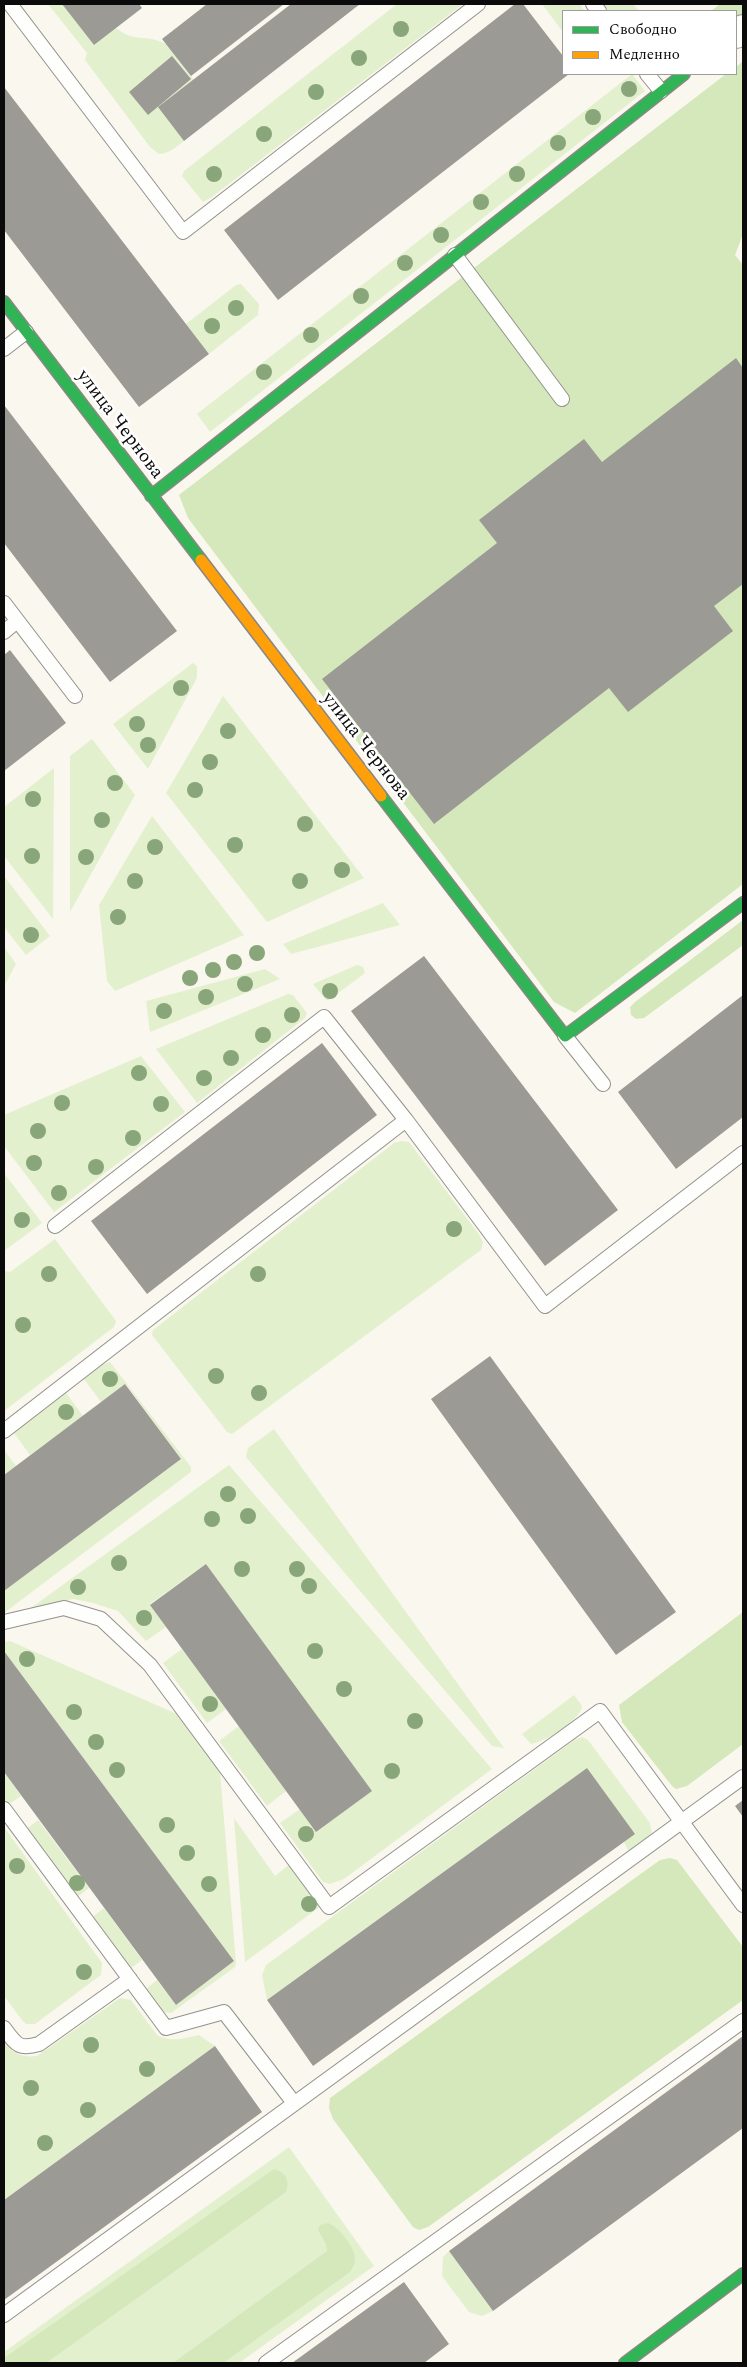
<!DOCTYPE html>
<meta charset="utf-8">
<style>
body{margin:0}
#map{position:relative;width:747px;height:2367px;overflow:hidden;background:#faf7ee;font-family:Spectral,serif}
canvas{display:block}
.frame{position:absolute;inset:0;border:5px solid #0b0b0b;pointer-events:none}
.legend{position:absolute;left:562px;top:10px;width:175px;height:65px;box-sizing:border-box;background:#fff;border:1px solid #9d9d9d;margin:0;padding:6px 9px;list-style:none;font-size:15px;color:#0b0b0b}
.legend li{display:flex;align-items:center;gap:10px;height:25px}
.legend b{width:25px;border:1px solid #9d9d9d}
</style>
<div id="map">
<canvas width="747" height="2367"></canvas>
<div class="frame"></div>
<ul class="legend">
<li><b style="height:6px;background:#30b455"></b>Свободно</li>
<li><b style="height:6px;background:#ff9f0a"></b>Медленно</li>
</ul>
</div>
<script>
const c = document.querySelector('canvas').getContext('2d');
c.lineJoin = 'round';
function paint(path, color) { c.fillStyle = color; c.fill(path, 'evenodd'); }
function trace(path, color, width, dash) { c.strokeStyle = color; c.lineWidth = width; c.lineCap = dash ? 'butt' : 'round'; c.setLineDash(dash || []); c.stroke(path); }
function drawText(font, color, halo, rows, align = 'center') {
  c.font = font + ' Spectral,serif'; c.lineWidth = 5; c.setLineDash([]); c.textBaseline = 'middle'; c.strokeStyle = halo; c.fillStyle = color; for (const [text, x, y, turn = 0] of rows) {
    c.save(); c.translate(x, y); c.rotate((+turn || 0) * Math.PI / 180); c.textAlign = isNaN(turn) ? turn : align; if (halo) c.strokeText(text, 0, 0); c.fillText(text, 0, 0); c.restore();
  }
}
const green = new Path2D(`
 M 48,4 L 62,4 L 94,45 L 116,28 C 135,43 145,34 164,43 C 173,48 187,71 194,80 L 184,141 C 176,147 170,153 159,154 L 150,147 L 85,60 L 87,53 Z
 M 397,4 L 463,4 L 212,197 L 203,202 L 182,176 L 184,171 Z
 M 542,4 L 579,4 L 585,11 L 563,11 L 563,32 Z
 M 601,4 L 633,4 L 639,11 L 607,11 Z
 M 632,74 L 645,91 L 210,432 L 197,414 Z
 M 241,284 L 259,304 L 258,315 L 209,354 L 186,324 L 236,285 Z
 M 193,663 L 197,666 L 197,678 L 148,769 L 113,724 Z
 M 223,696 L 364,878 L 267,922 L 166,793 Z
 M 92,739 L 135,795 L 70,912 L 70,756 Z
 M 54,768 L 53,919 L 4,856 L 4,807 Z
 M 152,816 L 244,935 L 115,991 L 107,981 L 99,905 Z
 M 4,876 L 50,936 L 26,955 L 4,927 Z
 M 383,903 L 400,925 L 291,954 L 283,944 Z
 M 4,947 L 16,964 L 4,986 Z
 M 357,965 L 363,967 L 365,973 L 329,1000 L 326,1000 L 313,984 Z
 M 265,969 L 280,979 L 150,1032 L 146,1001 Z
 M 288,994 L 293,995 L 307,1013 L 305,1018 L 197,1103 L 156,1049 Z
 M 141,1056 L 185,1112 L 54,1212 L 4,1146 L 4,1115 Z
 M 402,1141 L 409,1142 L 478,1233 L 483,1242 L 481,1250 L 232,1434 L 227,1432 L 152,1335 L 153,1330 L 394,1143 Z
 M 4,1173 L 42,1223 L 4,1251 Z
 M 55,1239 L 116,1321 L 114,1327 L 4,1411 L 4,1271 L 10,1272 Z
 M 110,1362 L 191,1467 L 191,1472 L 4,1613 L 4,1591 L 181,1459 L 126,1384 L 101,1402 L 84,1379 L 102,1365 Z
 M 66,1393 L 83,1416 L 30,1455 L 14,1433 Z
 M 274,1429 L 504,1748 L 492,1746 L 246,1457 L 248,1448 Z
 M 4,1450 L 16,1466 L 4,1475 Z
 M 229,1465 L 492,1769 L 344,1879 L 330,1884 L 323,1882 L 280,1823 L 300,1809 L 371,1791 L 206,1564 L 150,1604 L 166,1627 L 146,1641 L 118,1611 L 93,1603 L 73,1599 L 28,1610 Z
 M 10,1641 L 177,1714 L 220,1772 L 236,1963 L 235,1967 L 171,2013 L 162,2012 L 146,1989 L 157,1980 L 176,2005 L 234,1961 L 4,1651 L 4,1642 Z
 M 182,1649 L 226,1709 L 207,1723 L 163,1663 Z
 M 574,1695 L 582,1706 C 582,1719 543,1743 531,1744 L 522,1734 Z
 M 239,1726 L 286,1791 L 267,1806 L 219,1741 Z
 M 582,1737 L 588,1740 L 650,1823 L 652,1834 L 629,1852 L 587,1768 L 267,2000 L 262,1975 L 266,1965 L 576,1739 Z
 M 4,1772 L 21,1796 L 8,1805 L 4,1800 Z
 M 234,1818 L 275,1876 L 291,1863 L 321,1906 L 245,1962 Z
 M 38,1820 L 89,1888 L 76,1898 L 25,1830 Z
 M 4,1827 L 102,1963 L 101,1975 L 35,2024 L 26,2024 L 22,2020 L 4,1996 Z
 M 104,1908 L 142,1960 L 130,1969 L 91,1918 Z
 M 120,1998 L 131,2000 L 157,2035 C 170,2043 185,2038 199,2035 L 215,2046 L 4,2200 L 4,2041 C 12,2053 22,2058 37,2056 Z
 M 289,2147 L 374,2266 L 239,2363 L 4,2363 L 4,2352 Z
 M 449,2251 L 493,2311 L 482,2316 L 469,2312 L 442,2276 L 443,2257 Z`);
const forest = new Path2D(`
 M 720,4 L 743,4 L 743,13 L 736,19 L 736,11 L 711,11 Z
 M 743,61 L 743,234 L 735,255 L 743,265 L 743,884 L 575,1013 L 554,1002 L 188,518 L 179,495 L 726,74 L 736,74 L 736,67 Z
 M 743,920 L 743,945 L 644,1018 L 636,1019 L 631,1015 L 630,1007 L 635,1002 Z
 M 743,1612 L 743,1744 L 687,1786 L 676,1789 L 672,1786 L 622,1722 L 619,1705 Z
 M 670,1858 L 677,1860 L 743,1947 L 743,2000 L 428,2227 L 419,2230 L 413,2227 L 333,2119 L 329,2108 L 330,2098 L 660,1860 Z
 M 274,2169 C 286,2172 290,2181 286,2192 L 46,2363 L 4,2363 L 4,2358 Z
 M 328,2223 C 338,2226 356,2248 355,2260 C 355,2264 352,2268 350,2272 L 223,2363 L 173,2363 L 327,2251 L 326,2244 L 318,2230 L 320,2225 Z`);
const building = new Path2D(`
 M 62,4 L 139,4 L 142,8 L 94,45 Z
 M 207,4 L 284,4 L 191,76 L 162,39 Z
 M 291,4 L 360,4 L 184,141 L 158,107 Z
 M 515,4 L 523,4 L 563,56 L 563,74 L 569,74 L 278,300 L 224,230 Z
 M 172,56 L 191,79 L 148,115 L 129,92 Z
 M 4,87 L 209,354 L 139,407 L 4,230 Z
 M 736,358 L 743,368 L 743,584 L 714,606 L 733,631 L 628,712 L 609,688 L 434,824 L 322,679 L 497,543 L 479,520 L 584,439 L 602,462 Z
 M 4,405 L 177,631 L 110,682 L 4,543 Z
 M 10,650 L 66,723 L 4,771 L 4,655 Z
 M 424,956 L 618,1210 L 545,1266 L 351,1011 Z
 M 743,995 L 743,1117 L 676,1169 L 618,1092 Z
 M 322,1043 L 377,1115 L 147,1294 L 91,1221 Z
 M 490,1356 L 676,1612 L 616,1655 L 431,1399 Z
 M 125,1384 L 181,1459 L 4,1591 L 4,1475 Z
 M 206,1564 L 372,1791 L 316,1832 L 150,1605 Z
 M 4,1651 L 234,1961 L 176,2005 L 4,1772 Z
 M 587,1768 L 635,1834 L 313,2066 L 267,2000 Z
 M 743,1800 L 743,1817 L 735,1806 Z
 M 743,2036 L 743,2128 L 493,2311 L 449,2251 Z
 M 215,2046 L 262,2112 L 4,2300 L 4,2200 Z
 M 404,2282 L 449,2344 L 424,2363 L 292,2363 Z`);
const lane = new Path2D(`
 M 10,4 L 183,232 L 478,4
 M 593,4 L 599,11
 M 647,74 L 661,91
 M 455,255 L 562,399
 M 4,349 L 26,332
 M 4,603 L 75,696
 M 4,632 L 17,621
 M 565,1036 L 603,1084
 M 55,1226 L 324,1017 L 406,1120
 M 4,1431 L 406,1120 L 545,1306 L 743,1153
 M 4,1622 L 64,1608 L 101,1619 L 150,1665 L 329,1907 L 600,1711 L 743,1905
 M 4,1809 L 166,2028 L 224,2012 L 294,2103
 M 4,2028 C 16,2044 18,2050 39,2044 L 130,1979
 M 4,2315 L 743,1777
 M 266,2363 L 743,2021`);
const street = new Path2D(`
 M 736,34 L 743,29`);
const fast = new Path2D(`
 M 4,302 L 201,560
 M 151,496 L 684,74
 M 381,796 L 565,1036 L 743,903
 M 625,2363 L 743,2274`);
const slow = new Path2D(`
 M 201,560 L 381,796`);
const trees = [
 [401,29],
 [359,58],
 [629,89],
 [316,92],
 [593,117],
 [264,134],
 [558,143],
 [214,174],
 [517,174],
 [481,202],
 [441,235],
 [405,263],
 [361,296],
 [236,308],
 [212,326],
 [311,335],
 [264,372],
 [181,688],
 [137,724],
 [228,731],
 [148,745],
 [210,762],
 [115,783],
 [195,790],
 [33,799],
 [102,820],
 [305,824],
 [235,845],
 [155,847],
 [32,856],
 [86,857],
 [342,870],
 [135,881],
 [300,881],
 [118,917],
 [31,935],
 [257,953],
 [234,962],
 [213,970],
 [190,978],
 [245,984],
 [330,991],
 [206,997],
 [164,1011],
 [292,1015],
 [263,1035],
 [231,1058],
 [139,1073],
 [204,1078],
 [62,1103],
 [161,1104],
 [38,1131],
 [133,1138],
 [34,1163],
 [96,1167],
 [59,1193],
 [22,1220],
 [454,1229],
 [49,1274],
 [258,1274],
 [23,1325],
 [216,1376],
 [110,1379],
 [259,1393],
 [66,1412],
 [228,1494],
 [248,1516],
 [212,1519],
 [119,1563],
 [242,1569],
 [297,1569],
 [309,1586],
 [78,1587],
 [144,1618],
 [315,1651],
 [27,1659],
 [344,1689],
 [210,1704],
 [74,1712],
 [415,1721],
 [96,1742],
 [117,1770],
 [392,1771],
 [167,1825],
 [306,1834],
 [187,1853],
 [17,1866],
 [77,1883],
 [209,1884],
 [309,1904],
 [84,1972],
 [91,2045],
 [147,2069],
 [31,2088],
 [88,2110],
 [45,2143]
];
const streetNames = [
 ["улица Чернова",119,425,53],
 ["улица Чернова",365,747,52]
];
paint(green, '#e3f0ce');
paint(forest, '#d4e8bb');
paint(building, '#9c9a94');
trace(lane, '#93918d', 16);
trace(street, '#93918d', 30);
trace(fast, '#898884', 14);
trace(slow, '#898884', 14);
trace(lane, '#fefefc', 14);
trace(street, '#fefefc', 28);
trace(fast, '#30b455', 11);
trace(slow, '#ff9f0a', 11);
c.fillStyle = '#88a679';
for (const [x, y] of trees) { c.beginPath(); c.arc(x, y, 8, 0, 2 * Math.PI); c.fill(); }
drawText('19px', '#0b0b0b', '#fff', streetNames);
</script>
